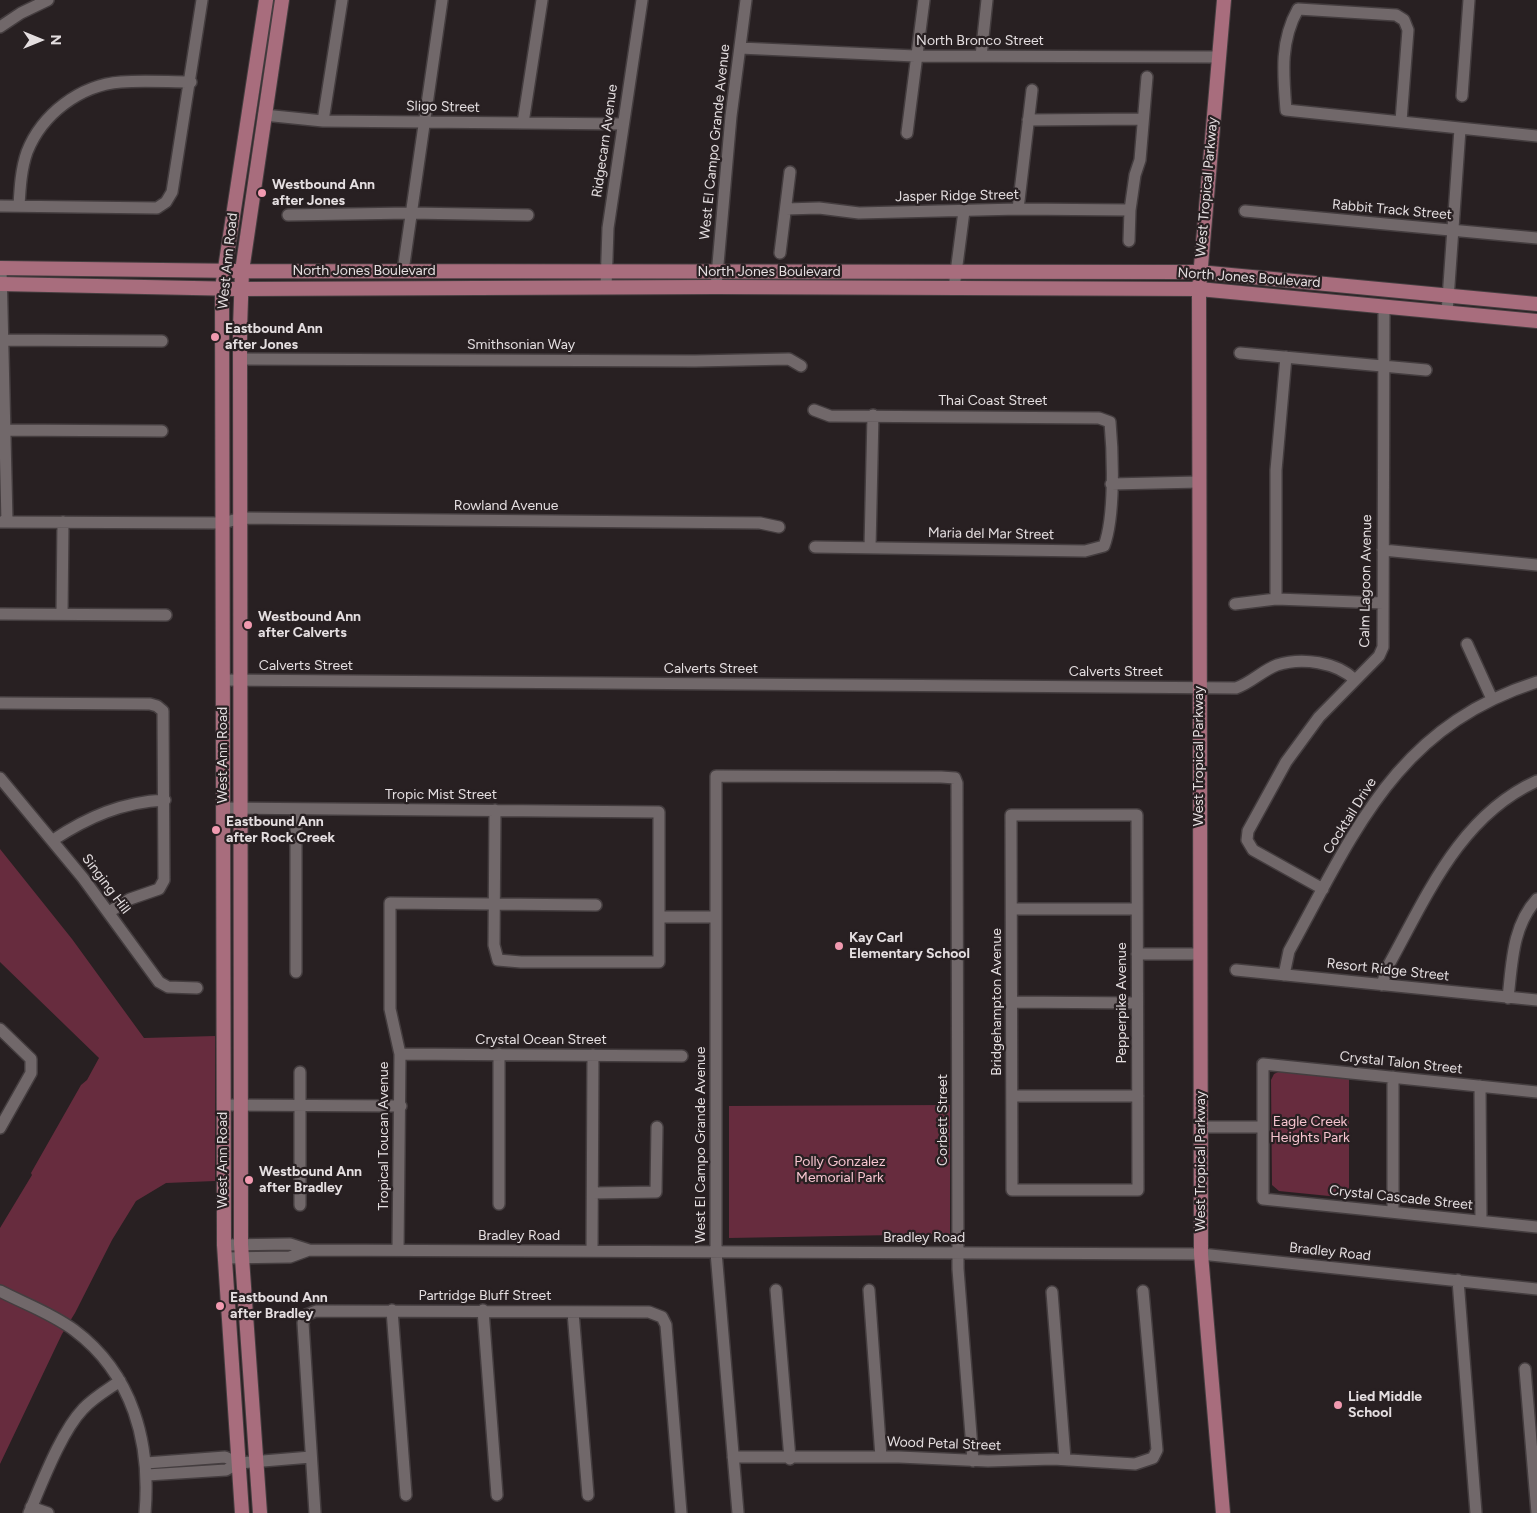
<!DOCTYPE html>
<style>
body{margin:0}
#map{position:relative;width:1537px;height:1513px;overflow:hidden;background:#282022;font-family:Figtree,sans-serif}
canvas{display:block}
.north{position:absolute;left:15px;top:15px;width:50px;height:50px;-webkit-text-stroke:4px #282022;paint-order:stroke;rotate:90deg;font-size:14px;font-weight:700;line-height:20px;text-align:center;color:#e4dee0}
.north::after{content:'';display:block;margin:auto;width:18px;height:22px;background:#e4dee0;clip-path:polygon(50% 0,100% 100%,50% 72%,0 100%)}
</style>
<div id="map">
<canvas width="1537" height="1513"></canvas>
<div class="north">N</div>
</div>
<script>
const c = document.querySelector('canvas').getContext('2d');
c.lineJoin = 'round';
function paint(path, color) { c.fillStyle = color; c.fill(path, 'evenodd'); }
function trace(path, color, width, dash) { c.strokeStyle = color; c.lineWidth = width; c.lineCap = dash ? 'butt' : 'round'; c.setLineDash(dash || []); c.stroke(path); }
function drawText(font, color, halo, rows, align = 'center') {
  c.font = font + ' Figtree,sans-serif'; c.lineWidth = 4.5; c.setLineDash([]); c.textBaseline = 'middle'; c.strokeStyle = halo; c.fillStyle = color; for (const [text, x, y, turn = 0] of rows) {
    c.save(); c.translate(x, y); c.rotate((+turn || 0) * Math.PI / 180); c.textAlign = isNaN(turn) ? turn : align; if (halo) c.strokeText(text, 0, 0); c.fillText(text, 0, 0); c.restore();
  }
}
const green = new Path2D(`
 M 0,849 L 72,939 L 144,1038 L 215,1036 L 215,1181 L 166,1183 L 136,1201 L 112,1240 L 75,1313 L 62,1334 L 0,1464 L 0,1228 L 32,1175 L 31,1173 L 81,1085 L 87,1080 L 99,1058 L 0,962 Z
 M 1280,1071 L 1349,1078 L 1349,1198 L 1279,1191 L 1272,1185 L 1271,1080 L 1274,1074 Z
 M 950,1105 L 950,1234 L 729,1238 L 729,1106 Z`);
const minor = new Path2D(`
 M 0,27 L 21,13 L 48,0
 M 740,48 L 915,56 L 1219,57
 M 981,56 L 987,0
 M 1462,96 L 1469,0
 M 264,115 L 323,121 L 623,124
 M 1028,120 L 1143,119
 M 323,121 L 342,0
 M 1401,121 L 1408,30 L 1404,20 L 1396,15 L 1298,9 C 1280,41 1283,73 1286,110 L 1537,136
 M 523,123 L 542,0
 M 907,133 L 924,0
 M 0,206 L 157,208 L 166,202 L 172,192 L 202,0
 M 19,206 C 20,188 21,169 27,152 C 42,114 80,85 121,82 C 144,80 168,82 191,82
 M 786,209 L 819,208 L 859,213 L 1018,209 L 1130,210
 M 1018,209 L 1032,90
 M 1245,211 L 1537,238
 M 288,215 L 410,213 L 528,215
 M 1129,241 L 1130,210 L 1135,175 L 1140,160 L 1147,77
 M 780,253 L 790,172
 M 1,268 L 7,522
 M 403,271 L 442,0
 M 606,287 L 608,228 L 642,0
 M 716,287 L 731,116 L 746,0
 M 954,288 L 964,211
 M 1447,313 L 1460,129
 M 3,340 L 162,341
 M 1240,353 L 1426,370
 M 240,359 L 695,361 L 789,359 L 801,366
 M 814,410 L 830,416 L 1099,418 L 1110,422 C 1113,454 1115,517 1104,546 L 1085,551 L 815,547
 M 5,430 L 162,431
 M 1111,484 L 1199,482
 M 0,522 L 223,523 L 241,518 L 760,523 L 779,527
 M 870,547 L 873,415
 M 1383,550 L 1537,565
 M 1276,599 L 1276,470 L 1286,357
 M 1235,604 L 1276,599 L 1383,603
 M 0,614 L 166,615
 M 62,614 L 63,522
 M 1467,644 L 1492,699
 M 223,680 L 1236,688 C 1251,683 1263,670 1277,665 C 1302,657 1337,662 1355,680
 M 0,703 L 150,704 L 157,706 L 163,711 L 164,880 L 159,889 L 130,899 L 109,912
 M 0,778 L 83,878 L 159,982 L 168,987 L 197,988
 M 223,808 L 659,812 L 659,962 L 521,962 L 498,960 L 494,945 L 495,810
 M 296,809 L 296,972
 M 1011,815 L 1137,815 L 1138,1190 L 1012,1190 Z
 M 53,840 C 88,817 122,802 165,800
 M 1323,889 L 1253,850 L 1247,840 L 1248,831 L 1286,762 L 1319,717 L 1379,656 L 1383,647 L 1384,307
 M 1012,909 L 1137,909
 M 660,917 L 716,917
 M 1137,954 L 1200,954
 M 1236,970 L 1537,1000
 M 1284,975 L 1289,951 C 1355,831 1396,727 1537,682
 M 1382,985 L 1387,968 C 1426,898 1459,816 1537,781
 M 1508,998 C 1512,964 1512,926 1537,899
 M 1012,1002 L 1137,1003
 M 0,1029 L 31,1059 L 31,1073 L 0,1128
 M 400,1054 L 682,1056
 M 499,1054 L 499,1204
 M 300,1072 L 300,1205
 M 1393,1077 L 1393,1212
 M 1480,1086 L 1481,1221
 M 1537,1092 L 1263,1064 L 1263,1199 L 1537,1227
 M 1012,1096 L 1138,1096
 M 223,1105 L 401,1106
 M 1200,1127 L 1263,1127
 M 593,1193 L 656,1192 L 657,1127
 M 224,1245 L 290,1244 L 309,1250 L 1201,1254 L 1537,1289
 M 398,1250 L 400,1054 L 390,1009 L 390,903 L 596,905
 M 592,1251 L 593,1055
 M 224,1258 L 290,1257 L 309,1250
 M 1458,1280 L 1476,1513
 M 776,1290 L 790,1459
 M 869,1290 L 881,1457
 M 0,1291 C 25,1304 51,1313 74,1330 C 133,1374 151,1443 145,1513
 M 1052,1292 L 1065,1459
 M 392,1310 L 406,1495
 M 483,1310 L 497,1495
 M 573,1312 L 588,1495
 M 1525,1369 L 1537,1513
 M 733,1457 L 899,1457 L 988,1461 L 1053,1459 L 1135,1464 L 1153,1458 L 1157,1450 L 1143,1291
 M 146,1463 L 225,1457 L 239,1463
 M 147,1475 L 226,1470 L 239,1463 L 311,1457
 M 31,1507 L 48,1513
 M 29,1513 C 42,1483 61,1432 83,1409 C 93,1398 107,1390 120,1381
 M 315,1513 L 303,1323 L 306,1315 L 316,1311 L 649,1312 L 662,1317 L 666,1325 L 681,1513
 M 738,1513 L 716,1252 L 716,776 L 941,777 L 955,778 L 957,783 L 958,1269 L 973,1461`);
const major = new Path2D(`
 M 0,268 L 242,271 L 1199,272 L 1537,304
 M 0,284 L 241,289 L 716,287 L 1199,289 L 1537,321
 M 242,1513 L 224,1245 L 222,288 L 266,0
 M 260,1513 L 241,1244 L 240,328 L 242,271 L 282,0
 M 1223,1513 L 1201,1254 L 1199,289 L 1224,0`);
const markers = [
 [262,193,5,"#f19ab0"],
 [215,337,5,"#f19ab0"],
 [248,625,5,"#f19ab0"],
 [216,830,5,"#f19ab0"],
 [839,946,5,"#f19ab0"],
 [249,1180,5,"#f19ab0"],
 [220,1306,5,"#f19ab0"],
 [1338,1405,5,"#f19ab0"]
];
const streetNames = [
 ["North Bronco Street",980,41],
 ["Sligo Street",443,107,1],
 ["Ridgecarn Avenue",605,141,-82],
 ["West El Campo Grande Avenue",715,142,-84],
 ["West Tropical Parkway",1207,187,-85],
 ["Jasper Ridge Street",957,196,-1],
 ["Rabbit Track Street",1392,210,5],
 ["West Ann Road",228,261,-84],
 ["North Jones Boulevard",364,271],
 ["North Jones Boulevard",769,272],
 ["North Jones Boulevard",1249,278,4],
 ["Smithsonian Way",521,345],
 ["Thai Coast Street",993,401],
 ["Rowland Avenue",506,506],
 ["Maria del Mar Street",991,534,1],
 ["Calm Lagoon Avenue",1366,581,-89],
 ["Calverts Street",306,666],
 ["Calverts Street",711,669],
 ["Calverts Street",1116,672],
 ["West Ann Road",223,755,-90],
 ["West Tropical Parkway",1199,756,-90],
 ["Tropic Mist Street",441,795],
 ["Cocktail Drive",1350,816,-58],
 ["Singing Hill",106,884,53],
 ["Resort Ridge Street",1388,970,6],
 ["Bridgehampton Avenue",997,1002,-90],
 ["Pepperpike Avenue",1122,1003,-90],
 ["Crystal Ocean Street",541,1040],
 ["Crystal Talon Street",1401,1063,6],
 ["Corbett Street",943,1120,-90],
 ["Tropical Toucan Avenue",384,1136,-90],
 ["West El Campo Grande Avenue",701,1145,-90],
 ["West Ann Road",223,1160,-90],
 ["West Tropical Parkway",1201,1161,-90],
 ["Crystal Cascade Street",1401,1198,6],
 ["Bradley Road",519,1236],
 ["Bradley Road",924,1238],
 ["Bradley Road",1330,1252,6],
 ["Partridge Bluff Street",485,1296],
 ["Wood Petal Street",944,1444,2]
];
const poiNames = [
 ["Westbound Ann",272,185],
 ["after Jones",272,201],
 ["Eastbound Ann",225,329],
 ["after Jones",225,345],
 ["Westbound Ann",258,617],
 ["after Calverts",258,633],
 ["Eastbound Ann",226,822],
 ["after Rock Creek",226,838],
 ["Kay Carl",849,938],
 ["Elementary School",849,954],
 ["Westbound Ann",259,1172],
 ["after Bradley",259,1188],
 ["Eastbound Ann",230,1298],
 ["after Bradley",230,1314],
 ["Lied Middle",1348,1397],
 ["School",1348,1413]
];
const parkNames = [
 ["Eagle Creek",1310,1122],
 ["Heights Park",1310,1138],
 ["Polly Gonzalez",840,1162],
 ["Memorial Park",840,1178]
];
paint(green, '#672c3e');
trace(minor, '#443d3f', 14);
trace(major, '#443d3f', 16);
trace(minor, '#71686a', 11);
trace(major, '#a86d7d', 14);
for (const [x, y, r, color] of markers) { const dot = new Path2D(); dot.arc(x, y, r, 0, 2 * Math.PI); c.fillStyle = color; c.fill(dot); trace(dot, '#282022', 2); }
drawText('14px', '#e4dee0', '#282022', streetNames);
drawText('bold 14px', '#e4dee0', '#282022', poiNames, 'left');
drawText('14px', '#f6c4cf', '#282022', parkNames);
</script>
